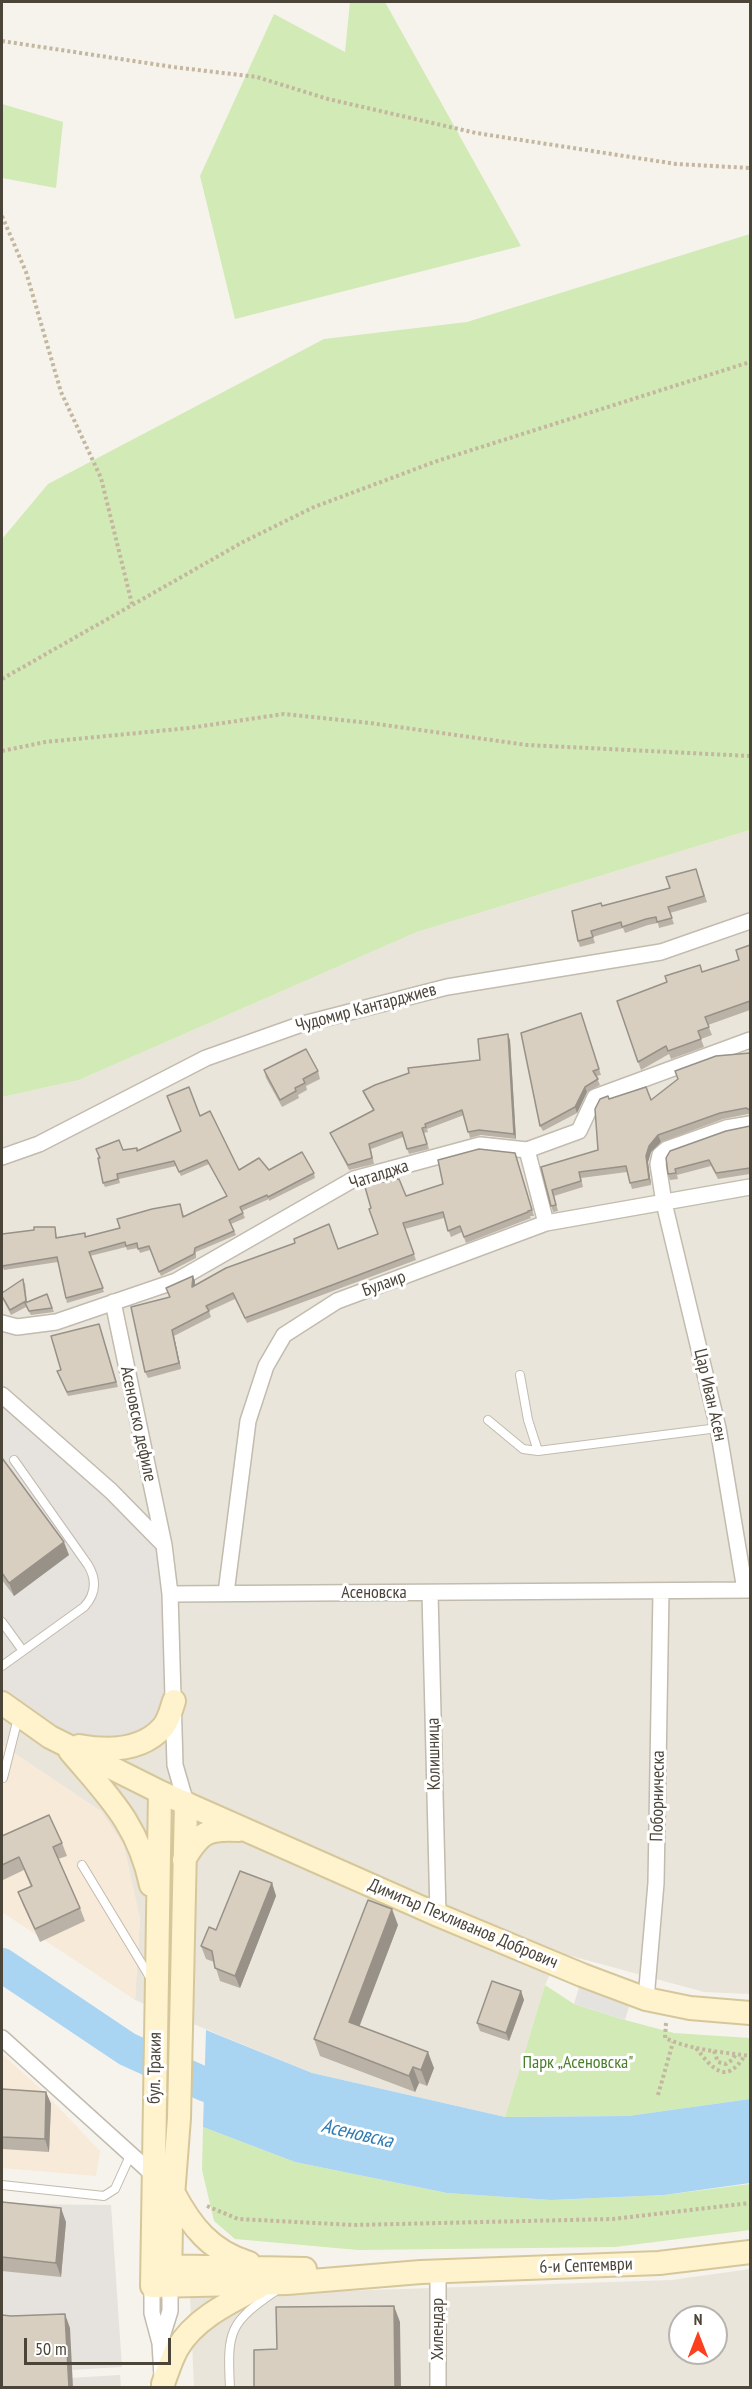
<!DOCTYPE html>
<meta charset="utf-8">
<style>
body{margin:0}
#map{position:relative;width:752px;height:2389px;overflow:hidden;background:#f6f3ec;font-family:"PT Sans Narrow",sans-serif}
canvas{display:block}
.frame{position:absolute;inset:0;border:3px solid #4b4439;pointer-events:none}
.north{position:absolute;left:668px;top:2305px;width:60px;height:60px;box-sizing:border-box;background:#fff;border:2px solid #b7b4b0;border-radius:50%;rotate:0deg;font-size:16px;font-weight:700;line-height:24px;text-align:center;color:#4b4439}
.north::after{content:'';display:block;margin:auto;width:21px;height:27px;background:#fc3f1d;clip-path:polygon(50% 0,100% 100%,50% 72%,0 100%)}
.scale{position:absolute;left:24px;top:2338px;width:147px;height:27px;box-sizing:border-box;border:3px solid #4b4439;border-top:0;padding-left:8px;font-size:18px;line-height:21px;white-space:nowrap;color:#4b4439;-webkit-text-stroke:4px #fff;paint-order:stroke}
</style>
<div id="map">
<canvas width="752" height="2389"></canvas>
<div class="frame"></div>
<div class="north">N</div>
<div class="scale">50 m</div>
</div>
<script>
const c = document.querySelector('canvas').getContext('2d');
c.lineJoin = 'round';
function paint(path, color) { c.fillStyle = color; c.fill(path, 'evenodd'); }
function trace(path, color, width, dash) { c.strokeStyle = color; c.lineWidth = width; c.lineCap = dash ? 'butt' : 'round'; c.setLineDash(dash || []); c.stroke(path); }
function drawText(font, color, halo, rows, align = 'center') {
  c.font = font + ' "PT Sans Narrow",sans-serif'; c.lineWidth = 6; c.setLineDash([]); c.textBaseline = 'middle'; c.strokeStyle = halo; c.fillStyle = color; for (const [text, x, y, turn = 0] of rows) {
    c.save(); c.translate(x, y); c.rotate((+turn || 0) * Math.PI / 180); c.textAlign = isNaN(turn) ? turn : align; if (halo) c.strokeText(text, 0, 0); c.fillText(text, 0, 0); c.restore();
  }
}
const residential = new Path2D(`
 M 750,830 L 750,1994 L 704,1992 L 560,1953 L 545,1985 L 505,2117 L 312,2073 L 135,2000 L 140,1918 L 102,1812 L 2,1745 L 2,1097 L 79,1080 L 417,932 Z
 M 750,2269 L 750,2387 L 194,2387 L 190,2296 L 672,2280 ZM 680,2317 L 716,2317 L 716,2353 L 680,2353 Z`);
const commercial = new Path2D(`
 M 2,1745 L 102,1812 L 124,1845 L 140,1918 L 135,2000 L 2,1912 Z
 M 2,2054 L 40,2088 L 100,2151 L 96,2176 L 2,2168 Z`);
const industrial = new Path2D(`
 M 2,1395 L 164,1545 L 174,1701 L 164,1726 L 95,1749 L 2,1703 Z
 M 2,2204 L 111,2205 L 122,2367 L 2,2374 Z
 M 120,2375 L 121,2387 L 2,2388 L 2,2382 Z`);
const green = new Path2D(`
 M 350,2 L 385,2 L 521,246 L 235,319 L 200,176 L 274,14 L 345,52 Z
 M 2,104 L 63,122 L 56,188 L 2,178 Z
 M 750,234 L 750,830 L 417,932 L 79,1080 L 2,1097 L 2,539 L 48,484 L 324,339 L 467,322 Z
 M 545,1985 L 574,2004 L 625,2020 L 674,2033 L 750,2038 L 750,2099 L 628,2116 L 505,2117 Z
 M 203,2127 L 295,2162 L 447,2193 L 551,2200 L 664,2195 L 750,2184 L 750,2230 L 615,2247 L 358,2250 L 235,2239 L 214,2221 L 202,2170 Z`);
const parking = new Path2D(`
 M 580,1984 L 631,2000 L 625,2020 L 574,2004 Z`);
const water = new Path2D(`
 M 206,2030 L 312,2073 L 505,2117 L 628,2116 L 750,2099 L 750,2183 L 664,2195 L 551,2200 L 447,2193 L 295,2162 L 203,2127 Z`);
const river = new Path2D(`
 M 2,1965 L 127,2049 L 204,2084 L 248,2100`);
const path = new Path2D(`
 M 2,41 L 173,67 L 257,77 L 328,99 L 476,133 L 676,164 L 750,168
 M 2,216 L 26,272 L 61,392 L 101,478 L 132,604
 M 2,679 L 243,542 L 314,507 L 437,461 L 750,362
 M 2,751 L 45,742 L 189,728 L 284,714 L 370,723 L 527,745 L 750,756
 M 666,2023 L 665,2038 C 691,2050 722,2052 750,2056
 M 696,2048 C 713,2069 726,2086 745,2055
 M 714,2051 L 718,2062 L 726,2064 L 732,2060 L 736,2054
 M 658,2095 L 673,2042
 M 207,2206 L 238,2219 L 354,2225 L 613,2219 L 750,2203`);
const service = new Path2D(`
 M 520,1375 L 528,1420 L 538,1451
 M 488,1420 L 523,1449 L 538,1451 L 718,1428
 M 2,1622 L 23,1651
 M 2,1666 L 84,1607 C 96,1594 97,1580 88,1565 L 14,1460
 M 3,1778 L 18,1718
 M 82,1865 L 151,1979
 M 2,2185 L 104,2196 L 115,2189 L 130,2156
 M 230,2388 C 227,2330 229,2323 277,2290`);
const minor = new Path2D(`
 M 527,1150 L 546,1223
 M 2,1157 L 39,1144 L 206,1058 L 299,1025 L 447,987 L 661,952 L 750,921
 M 113,1302 L 164,1545 L 170,1594 L 175,1765 L 186,1803
 M 2,1323 L 17,1327 L 56,1322 L 176,1281 L 354,1179 L 480,1145 L 527,1150 L 579,1131 L 595,1097 L 750,1040
 M 2,1395 L 111,1491 L 164,1545
 M 745,1590 L 718,1428 L 664,1203 L 658,1164 L 660,1155 L 667,1149 L 726,1128 L 750,1124
 M 226,1593 L 248,1421 L 266,1366 L 284,1335 L 337,1301 L 546,1223 L 750,1187
 M 430,1593 L 438,1915
 M 170,1594 L 750,1590
 M 646,1999 L 656,1883 L 661,1592
 M 2,2038 L 158,2179
 M 438,2271 L 438,2388
 M 152,2286 L 152,2313 L 160,2343 L 162,2376
 M 160,2343 L 170,2311 L 170,2286`);
const secondary = new Path2D(`
 M 2,1703 L 50,1737 L 160,1792 L 438,1915 L 582,1975 L 646,1999 L 690,2008 L 750,2013
 M 79,1746 C 107,1751 142,1751 163,1727 C 169,1720 171,1710 174,1701
 M 70,1751 C 109,1797 138,1824 151,1885
 M 160,1792 L 152,2286 L 287,2283 L 421,2272 L 659,2263 L 750,2252
 M 184,1860 C 200,1832 208,1828 239,1830
 M 173,2192 C 191,2226 210,2251 249,2263
 M 155,2266 L 305,2269
 M 170,2286 L 171,2222 L 179,2118 L 186,1803
 M 163,2384 C 167,2373 171,2360 177,2349 C 194,2319 230,2302 259,2287`);
const wall = new Path2D(`
 M 696,869 L 707,902 L 670,913 L 674,924 L 659,928 L 658,923 L 648,925 L 625,933 L 623,928 L 593,937 L 595,943 L 580,947 L 578,941 L 602,906 L 670,888 Z
 M 750,945 L 750,1010 L 708,1025 L 712,1035 L 701,1039 L 704,1047 L 671,1059 L 669,1054 L 641,1070 L 617,1001 L 739,960 Z
 M 581,1013 L 601,1075 L 596,1076 L 600,1085 L 587,1092 L 577,1113 L 543,1131 L 540,1126 Z
 M 510,1040 L 516,1139 L 481,1135 L 470,1138 L 464,1115 L 427,1129 L 428,1132 L 424,1133 L 429,1149 L 409,1154 L 403,1137 L 371,1149 L 374,1164 L 349,1170 L 330,1133 L 373,1110 L 365,1096 L 363,1091 L 480,1060 Z
 M 750,1053 L 750,1115 L 748,1114 L 723,1119 L 661,1142 L 651,1152 L 648,1162 L 651,1185 L 632,1189 L 627,1172 L 581,1178 L 583,1187 L 554,1196 L 558,1211 L 553,1212 L 541,1167 L 598,1150 L 609,1099 L 651,1100 Z
 M 264,1070 L 318,1071 L 320,1079 L 306,1086 L 307,1090 L 298,1095 L 299,1098 L 282,1107 L 266,1078 Z
 M 200,1116 L 239,1170 L 269,1170 L 314,1173 L 315,1178 L 269,1201 L 269,1199 L 242,1211 L 245,1218 L 231,1224 L 236,1235 L 196,1252 L 196,1258 L 161,1276 L 150,1250 L 140,1253 L 138,1248 L 127,1250 L 126,1247 L 90,1256 L 104,1292 L 67,1303 L 58,1262 L 4,1270 L 2,1266 L 34,1230 L 55,1227 L 57,1237 L 85,1233 L 86,1237 L 120,1228 L 180,1204 L 184,1216 L 227,1196 L 209,1164 L 181,1176 L 176,1166 L 119,1179 L 120,1183 L 105,1187 L 103,1183 L 123,1150 L 137,1151 L 181,1131 Z
 M 750,1126 L 750,1174 L 718,1179 L 711,1166 L 677,1175 L 678,1179 L 670,1180 L 668,1174 L 666,1158 Z
 M 515,1153 L 534,1216 L 530,1216 L 531,1218 L 466,1243 L 462,1232 L 451,1237 L 444,1218 L 405,1229 L 416,1260 L 247,1323 L 235,1299 L 209,1311 L 211,1317 L 174,1336 L 181,1369 L 148,1378 L 145,1372 L 169,1298 L 195,1281 L 195,1285 L 338,1249 L 378,1234 L 371,1208 L 378,1183 L 406,1196 L 443,1184 Z
 M 25,1283 L 27,1302 L 47,1294 L 54,1312 L 31,1315 L 26,1307 L 11,1315 L 2,1298 L 2,1293 Z
 M 99,1324 L 118,1387 L 68,1396 L 59,1376 L 61,1370 Z
 M 2,1458 L 69,1555 L 14,1596 L 2,1580 Z
 M 2,1836 L 62,1843 L 67,1856 L 58,1859 L 80,1908 L 85,1921 L 40,1942 L 23,1905 L 18,1892 L 31,1887 L 24,1870 L 3,1880 L 2,1876 Z
 M 272,1883 L 276,1896 L 240,1988 L 220,1981 L 214,1962 L 206,1959 L 201,1946 L 216,1930 Z
 M 398,1925 L 359,2026 L 434,2068 L 427,2086 L 419,2083 L 415,2092 L 320,2056 L 314,2039 Z
 M 521,1991 L 524,2000 L 509,2041 L 480,2031 L 477,2023 Z
 M 2,2089 L 46,2092 L 51,2104 L 49,2152 L 2,2149 Z
 M 2,2202 L 66,2222 L 61,2277 L 2,2271 Z`);
const shadedWall = new Path2D(`
 M 508,1034 L 510,1040 L 516,1139 L 514,1134 Z
 M 585,1087 L 587,1092 L 577,1113 L 575,1107 Z
 M 658,1135 L 661,1142 L 651,1152 L 648,1162 L 651,1185 L 649,1179 L 646,1156 L 649,1146 Z
 M 193,1276 L 195,1281 L 194,1293 L 192,1287 Z
 M 172,1330 L 174,1336 L 181,1369 L 179,1363 Z
 M 64,1542 L 69,1555 L 14,1596 L 9,1583 Z
 M 272,1883 L 276,1896 L 240,1988 L 235,1976 Z
 M 392,1909 L 398,1925 L 355,2038 L 349,2022 Z
 M 521,1991 L 524,2000 L 509,2041 L 506,2033 Z
 M 428,2052 L 434,2068 L 427,2086 L 421,2070 Z
 M 413,2067 L 419,2083 L 415,2092 L 409,2076 Z
 M 46,2092 L 51,2104 L 49,2152 L 45,2139 Z
 M 61,2208 L 66,2222 L 61,2277 L 56,2263 Z
 M 394,2306 L 400,2322 L 401,2388 L 395,2388 Z
 M 65,2314 L 70,2328 L 73,2388 L 69,2388 Z`);
const building = new Path2D(`
 M 696,869 L 704,896 L 668,907 L 672,918 L 657,922 L 656,917 L 646,919 L 622,927 L 621,922 L 591,931 L 593,937 L 578,941 L 572,911 L 601,903 L 602,906 L 670,888 L 666,877 Z
 M 750,945 L 750,1001 L 705,1017 L 709,1027 L 698,1031 L 701,1039 L 668,1051 L 666,1046 L 638,1062 L 617,1001 L 667,982 L 665,976 L 700,965 L 702,972 L 739,960 L 736,950 Z
 M 581,1013 L 599,1069 L 593,1071 L 598,1079 L 585,1087 L 575,1107 L 540,1126 L 521,1033 Z
 M 508,1034 L 514,1134 L 479,1130 L 468,1132 L 462,1110 L 425,1124 L 426,1127 L 422,1128 L 427,1144 L 407,1149 L 402,1132 L 369,1144 L 372,1158 L 348,1165 L 330,1133 L 374,1110 L 363,1091 L 375,1085 L 409,1073 L 408,1068 L 480,1060 L 478,1039 Z
 M 306,1049 L 318,1071 L 303,1079 L 305,1083 L 295,1088 L 296,1091 L 280,1100 L 264,1070 Z
 M 750,1053 L 750,1110 L 746,1108 L 720,1113 L 658,1135 L 649,1146 L 646,1156 L 649,1179 L 630,1183 L 626,1166 L 579,1172 L 581,1181 L 552,1190 L 556,1205 L 551,1206 L 541,1167 L 598,1150 L 595,1109 L 600,1099 L 608,1096 L 609,1099 L 646,1087 L 651,1100 L 678,1079 L 675,1071 L 716,1056 Z
 M 189,1087 L 200,1116 L 210,1111 L 239,1170 L 259,1158 L 269,1170 L 302,1152 L 314,1173 L 268,1197 L 267,1195 L 240,1207 L 243,1213 L 229,1220 L 234,1231 L 195,1248 L 194,1254 L 159,1272 L 149,1246 L 138,1249 L 137,1243 L 126,1246 L 125,1242 L 89,1252 L 103,1288 L 66,1298 L 57,1257 L 2,1266 L 2,1234 L 34,1230 L 34,1227 L 55,1227 L 56,1238 L 85,1233 L 85,1237 L 120,1228 L 117,1219 L 152,1209 L 180,1204 L 183,1217 L 227,1196 L 207,1160 L 179,1172 L 174,1161 L 117,1174 L 118,1179 L 103,1183 L 98,1158 L 100,1158 L 96,1149 L 119,1140 L 123,1150 L 137,1148 L 137,1151 L 181,1131 L 167,1096 Z
 M 750,1126 L 750,1168 L 716,1173 L 709,1160 L 675,1169 L 676,1173 L 668,1174 L 666,1158 L 670,1151 L 726,1131 Z
 M 479,1149 L 515,1153 L 532,1210 L 528,1211 L 528,1212 L 464,1237 L 460,1226 L 448,1231 L 443,1212 L 403,1223 L 414,1254 L 245,1318 L 233,1293 L 206,1306 L 209,1311 L 172,1330 L 179,1363 L 145,1372 L 131,1307 L 170,1297 L 166,1288 L 193,1276 L 192,1287 L 226,1268 L 295,1243 L 294,1239 L 329,1224 L 338,1249 L 378,1234 L 369,1209 L 371,1208 L 363,1180 L 376,1177 L 377,1183 L 399,1179 L 406,1196 L 443,1184 L 438,1160 Z
 M 23,1279 L 26,1301 L 10,1310 L 2,1296 L 2,1293 Z
 M 47,1294 L 52,1308 L 29,1311 L 25,1303 Z
 M 99,1324 L 116,1382 L 67,1392 L 57,1371 L 61,1370 L 51,1336 Z
 M 2,1458 L 64,1542 L 9,1583 L 2,1573 Z
 M 49,1815 L 62,1843 L 53,1847 L 80,1908 L 35,1929 L 18,1892 L 32,1886 L 19,1857 L 2,1865 L 2,1836 Z
 M 240,1871 L 272,1883 L 235,1976 L 215,1968 L 212,1951 L 201,1946 L 209,1927 L 216,1930 Z
 M 368,1900 L 392,1909 L 349,2022 L 428,2052 L 421,2070 L 413,2067 L 409,2076 L 314,2039 Z
 M 492,1981 L 521,1991 L 506,2033 L 477,2023 Z
 M 2,2089 L 46,2092 L 45,2139 L 2,2137 Z
 M 2,2202 L 61,2208 L 56,2263 L 2,2257 Z
 M 394,2306 L 395,2388 L 254,2388 L 254,2350 L 277,2349 L 276,2307 Z
 M 65,2314 L 69,2388 L 2,2388 L 2,2315 L 11,2316 Z`);
const streetNames = [
 ["Чудомир Кантарджиев",366,1008,-15],
 ["Чаталджа",379,1175,-18],
 ["Булаир",384,1284,-20],
 ["Цар Иван Асен",710,1395,77],
 ["Асеновско дефиле",138,1424,78],
 ["Асеновска",374,1593],
 ["Колишница",434,1754,-91],
 ["Поборническа",658,1796,-89],
 ["Димитър Пехливанов Добрович",463,1924,23],
 ["бул. Тракия",155,2068,-89],
 ["6-и Септември",586,2266,-2],
 ["Хилендар",438,2329,-90]
];
const parkNames = [
 ["Парк „Асеновска\"",578,2063]
];
const waterNames = [
 ["Асеновска",357,2134,13]
];
paint(residential, '#eae5da');
paint(commercial, '#f7ead8');
paint(industrial, '#e6e2dd');
paint(green, '#d2eab5');
paint(parking, '#e5e3e0');
paint(water, '#a9d4f2');
trace(river, '#a9d4f2', 34);
trace(service, '#c2bbae', 10);
trace(minor, '#c2bbae', 18);
trace(secondary, '#d6c79b', 26);
trace(path, '#c4b79f', 4, [3, 3]);
trace(service, '#fff', 8);
trace(minor, '#fff', 15);
trace(secondary, '#fff3cd', 22);
paint(wall, '#bab2a6');
paint(shadedWall, '#979187');
paint(building, '#d8cfc1');
trace(building, '#979187', 1.5);
drawText('18px', '#4b4439', '#fff', streetNames);
drawText('18px', '#4a7f2a', '#fff', parkNames);
drawText('italic 20px', '#2e7ab2', '#fff', waterNames);
</script>
